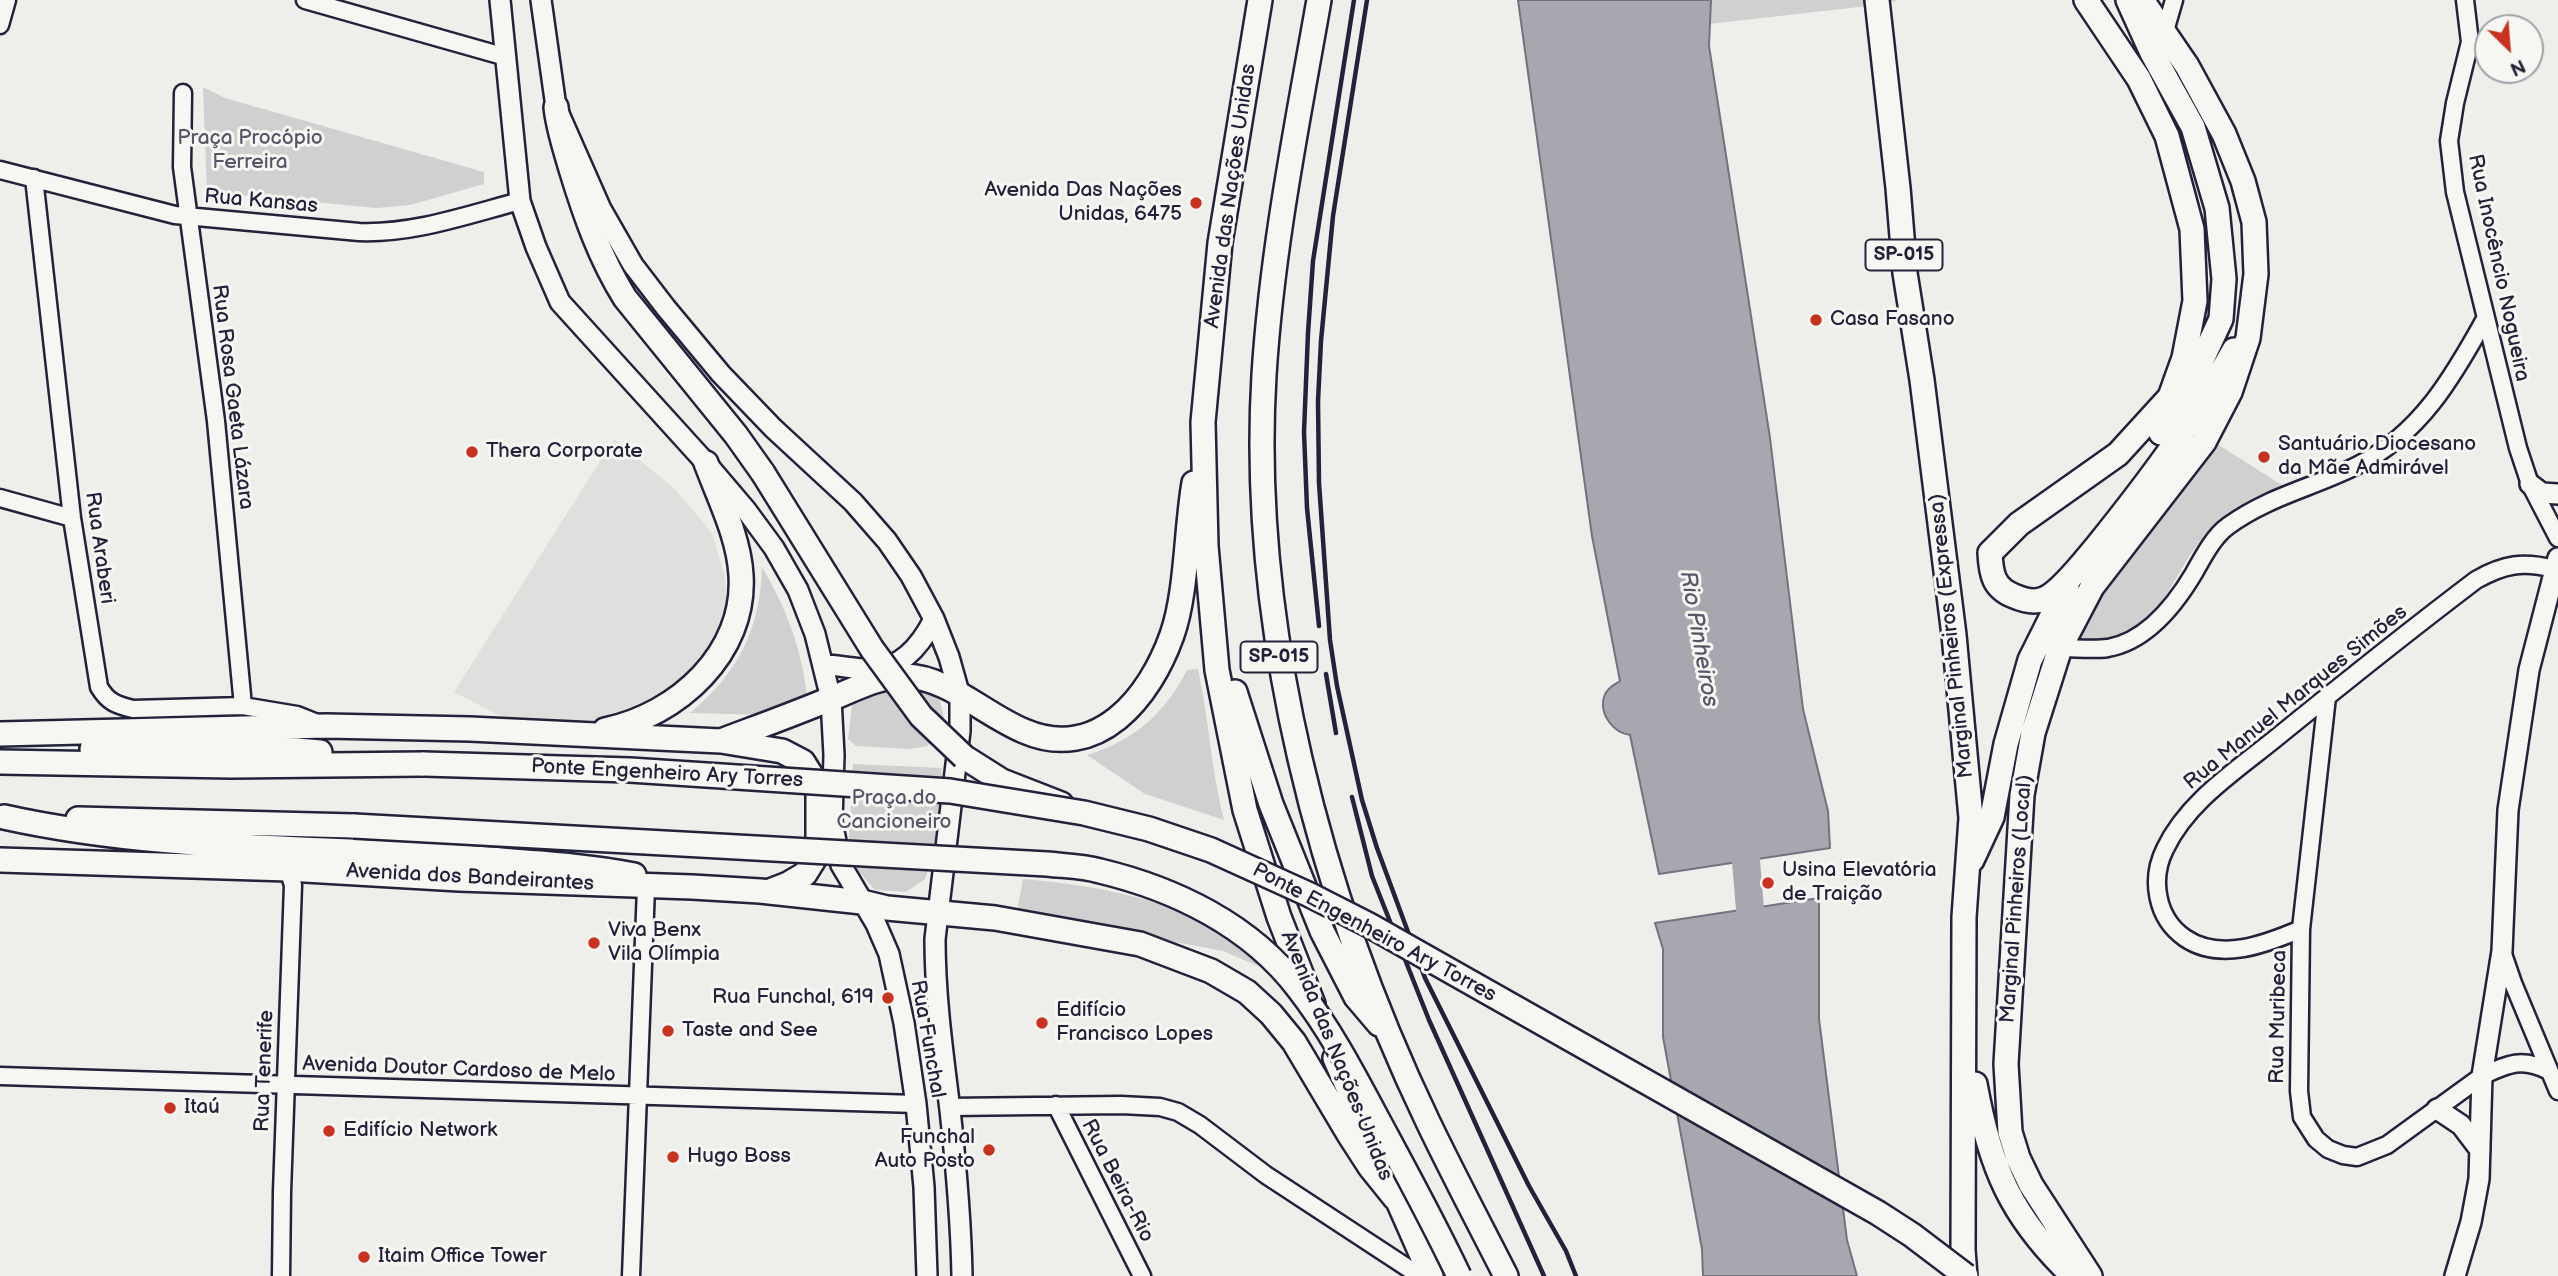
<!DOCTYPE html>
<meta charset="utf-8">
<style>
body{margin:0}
#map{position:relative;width:2558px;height:1276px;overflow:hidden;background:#eeeeeb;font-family:"Balsamiq Sans",sans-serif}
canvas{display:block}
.north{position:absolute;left:2474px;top:14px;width:70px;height:70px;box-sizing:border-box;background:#f6f6f2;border:2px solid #a1a1a9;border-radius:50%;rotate:155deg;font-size:19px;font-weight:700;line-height:28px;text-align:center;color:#22223b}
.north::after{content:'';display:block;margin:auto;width:24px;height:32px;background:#c8321e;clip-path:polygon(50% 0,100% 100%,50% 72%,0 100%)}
</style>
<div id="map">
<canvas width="2558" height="1276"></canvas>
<div class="north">N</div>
</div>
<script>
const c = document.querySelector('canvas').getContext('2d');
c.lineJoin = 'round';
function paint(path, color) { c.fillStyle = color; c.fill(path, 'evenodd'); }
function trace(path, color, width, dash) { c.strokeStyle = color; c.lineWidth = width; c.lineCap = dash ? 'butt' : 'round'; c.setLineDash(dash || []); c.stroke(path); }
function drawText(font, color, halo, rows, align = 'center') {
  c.font = font + ' "Balsamiq Sans",sans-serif'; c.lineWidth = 6; c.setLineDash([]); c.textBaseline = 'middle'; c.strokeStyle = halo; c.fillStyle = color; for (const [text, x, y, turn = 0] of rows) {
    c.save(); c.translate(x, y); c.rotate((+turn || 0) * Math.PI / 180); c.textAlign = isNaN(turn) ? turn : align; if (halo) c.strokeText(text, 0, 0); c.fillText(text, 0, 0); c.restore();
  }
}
const built = new Path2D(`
 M 614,439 L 675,489 L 712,533 L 725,576 L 727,615 L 715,648 L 684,682 L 649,708 L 609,720 L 572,725 L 508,720 L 454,692 Z`);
const green = new Path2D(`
 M 1711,0 L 1898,0 L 1885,4 L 1709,24 Z
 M 203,87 L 225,98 L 484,172 L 484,184 L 410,205 L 377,208 L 207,192 Z
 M 2214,442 L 2285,487 C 2257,500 2228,511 2207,533 C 2174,568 2165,623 2114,641 C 2104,645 2087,642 2076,642 L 2074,639 L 2105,585 Z
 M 762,567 C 789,613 807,662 808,716 L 690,713 C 738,673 760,630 762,567 Z
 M 1198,669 C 1209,719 1211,770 1224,820 L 1145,794 L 1087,755 C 1134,741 1165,713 1187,670 Z
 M 917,685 L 938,692 L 945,722 L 939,738 L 927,746 L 909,749 L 856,746 L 848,739 L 852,706 L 863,695 Z
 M 853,764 L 942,768 L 935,850 L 925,879 L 906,892 L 875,890 L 858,871 L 849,840 Z
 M 1023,879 C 1096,886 1172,897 1232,941 C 1244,949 1254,960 1265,969 L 1223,951 L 1017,912 Z`);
const water = new Path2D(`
 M 1518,0 L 1711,0 L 1709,46 L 1770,438 L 1803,709 L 1828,811 L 1830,848 L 1659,874 L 1630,735 C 1614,733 1599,715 1604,697 C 1606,689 1614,685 1620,681 L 1592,536 Z
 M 1819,898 L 1819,1019 L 1847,1240 L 1857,1276 L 1703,1276 L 1702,1249 L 1663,1037 L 1663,949 L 1655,923 Z`);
const river = new Path2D(`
 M 1737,826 L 1746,861 L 1753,945`);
const minor = new Path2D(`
 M 305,0 L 506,57
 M 2465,0 L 2470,42 L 2455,103 L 2449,141 L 2455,192 L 2518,448 L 2530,484 L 2558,538
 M 0,25 L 7,0
 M 2165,31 L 2174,0
 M 183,93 L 182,167 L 216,421 L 243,706
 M 0,170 L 175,215 L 359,232 C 414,234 467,215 520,201
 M 34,178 L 72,518 L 99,687 C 108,702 116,705 133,709 L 243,706 L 297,715 L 317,723
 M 0,498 L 72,518
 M 2060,648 C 2076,648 2093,650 2108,648 C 2147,641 2175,605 2194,573 C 2203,557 2213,537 2228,526 C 2269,496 2315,487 2358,465 C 2420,434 2453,377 2485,319
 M 2327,697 L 2301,929 L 2299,1091 L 2302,1117 L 2316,1139 L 2328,1149 L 2343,1155 L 2357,1157 L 2387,1145 L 2482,1076 C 2508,1064 2522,1057 2549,1071
 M 2301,929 C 2266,944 2220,962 2185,938 C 2156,918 2150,879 2165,849 C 2188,800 2240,768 2281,734 C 2345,682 2410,630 2476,580 C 2504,564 2523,561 2554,569
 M 2502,951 L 2513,983 L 2558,1091
 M 0,1076 L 916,1104
 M 1056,1105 L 1142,1276
 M 949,1107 L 1121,1105 L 1160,1107 L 1178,1112 L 1200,1125 L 1266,1175 L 1420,1276
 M 281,1276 L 282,1192 L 293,885 L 288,869
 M 631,1276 L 646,887`);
const major = new Path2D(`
 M 500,0 L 520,201 L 536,247 L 560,302 L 706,463 L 746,510 L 774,548 L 798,590 L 815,634 L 831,699 L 834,755 L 832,822 L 841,865 L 876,924 L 889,954 L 904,1023 L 916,1104 L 924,1187 L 927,1276
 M 541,0 L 556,107 L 601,209 L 633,265 L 666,308 L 721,374 L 773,428 L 853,502 L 887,541 L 911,576 L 934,619 L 949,657 L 960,696 L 960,731 L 935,939 C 935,997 943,1053 950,1110 C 956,1165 961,1221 962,1276
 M 2530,484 L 2542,493 L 2558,494
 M 824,665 C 840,665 857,670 873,669 C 903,668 922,643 934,619
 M 2437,1109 L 2461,1125 L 2480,1150
 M 2455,1276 L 2471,1222 L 2479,1179 L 2482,1076 L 2502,951 L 2508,810 L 2529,670 L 2558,558`);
const highway = new Path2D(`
 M 1260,0 L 1220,243 L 1203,422 L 1206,546 L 1217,670 L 1245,810 L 1279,917 L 1313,1004
 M 1319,0 C 1297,125 1272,248 1264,375 C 1249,626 1320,897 1428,1122 C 1453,1174 1480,1225 1506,1276
 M 1877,0 L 1898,188 L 1905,273 L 1922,380 L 1954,635 L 1971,818 L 1964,917 L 1963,1250 L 1965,1276
 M 2086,0 L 2139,79 L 2167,136 L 2192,229 L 2195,301 L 2184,358 L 2170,397 L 2118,454 L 2019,524 L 1990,553 C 1991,573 1993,588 2014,596 C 2023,600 2034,603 2044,599 C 2061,592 2085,560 2097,546 C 2147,484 2195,420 2234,350
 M 2128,0 L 2152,53 L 2193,127 L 2217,208 L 2224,279 L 2221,319 L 2179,409 L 2161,433
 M 556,107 C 558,128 565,148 571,169 C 585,215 600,258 625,298 L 736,435 L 763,473
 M 1235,692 L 1271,804 L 1322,931 L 1356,997 L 1379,1024
 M 605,730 C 678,715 746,653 741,575 C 739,537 719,498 706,463
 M 0,734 L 326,726 L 470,729 L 721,741 L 782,751 L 803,762 L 818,786 L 818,853 L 805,874 L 788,884 L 770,891
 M 721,741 C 758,727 794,714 830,699 C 853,690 881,675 906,676 C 947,677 985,715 1024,731 C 1098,763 1150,697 1172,635 C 1187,593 1186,529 1194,483
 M 92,749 C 168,746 244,744 320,752
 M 964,757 L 1002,781 L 1061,804
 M 0,762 L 231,766 L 424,764
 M 4,817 C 171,854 343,845 512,861 C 553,864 594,867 634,875
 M 78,819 L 354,826
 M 0,860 L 288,869 L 459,879 L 692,887 L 760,891 L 862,902 L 887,908 L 995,918 L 1140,944 L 1211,971 L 1247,992 L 1271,1014 L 1294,1042 L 1350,1136 L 1370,1167 L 1395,1198
 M 1972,860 L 1992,817 L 2006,744 L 2030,660 L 2067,586
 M 1335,1058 L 1431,1276
 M 1975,1084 C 1990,1167 2011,1217 2073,1276
 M 2090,1276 L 2031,1185 L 2018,1158 L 2010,1132 L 2006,1064 L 2022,795 L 2033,733 L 2060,648 L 2092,587 L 2204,442 L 2230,392 L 2248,338 L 2256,274 L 2254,222 L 2243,181 L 2224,134 L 2187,66 L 2142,0`);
const rail = new Path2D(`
 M 1367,0 L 1333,216 L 1321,341 L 1318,401 L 1319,483 L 1330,640 L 1337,686 L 1362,800 L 1377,848 L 1425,978 L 1529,1186 L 1566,1251 L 1576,1276
 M 1319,626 L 1307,508 L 1304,432 L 1308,333 L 1313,261 L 1354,0
 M 1326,674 L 1336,733
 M 1352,797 L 1372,876 L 1429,1020 L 1544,1276`);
const highwayBridge = new Path2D(`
 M 763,473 L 872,649 L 921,716 L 964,757
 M 424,764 L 630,770 L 950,791 L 1084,813 L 1149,829 L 1211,850 L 1310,895 L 1369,925 L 1878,1213 L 1912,1235 L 1966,1276
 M 354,826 L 1047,864 C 1065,866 1083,866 1100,871 C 1175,889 1250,925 1298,988 C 1330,1029 1354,1075 1378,1120 C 1406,1172 1434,1223 1459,1276`);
const markers = [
 [1196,203,7,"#c8321e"],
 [1816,320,7,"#c8321e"],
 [472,452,7,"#c8321e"],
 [2264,457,7,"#c8321e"],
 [1768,883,7,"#c8321e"],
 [594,943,7,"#c8321e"],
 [888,998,7,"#c8321e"],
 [1042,1023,7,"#c8321e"],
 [668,1031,7,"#c8321e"],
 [170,1108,7,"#c8321e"],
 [329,1131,7,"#c8321e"],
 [989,1150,7,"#c8321e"],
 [673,1157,7,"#c8321e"],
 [364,1257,7,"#c8321e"]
];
const shields = [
 [1904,255,77],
 [1279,657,77]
];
const shieldNames = [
 ["SP-015",1904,255],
 ["SP-015",1279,657]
];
const parkNames = [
 ["Praça Procópio",250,139],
 ["Ferreira",250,163],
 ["Praça do",894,799],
 ["Cancioneiro",894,823]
];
const poiNames = [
 ["Avenida Das Nações",1182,191,"right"],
 ["Unidas, 6475",1182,215,"right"],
 ["Casa Fasano",1830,320],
 ["Santuário Diocesano",2278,445],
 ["da Mãe Admirável",2278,469],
 ["Thera Corporate",486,452],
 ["Usina Elevatória",1782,871],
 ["de Traição",1782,895],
 ["Viva Benx",608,931],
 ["Vila Olímpia",608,955],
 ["Rua Funchal, 619",874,998,"right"],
 ["Edifício",1056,1011],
 ["Francisco Lopes",1056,1035],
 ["Taste and See",682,1031],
 ["Itaú",184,1108],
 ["Edifício Network",343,1131],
 ["Funchal",975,1138,"right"],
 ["Auto Posto",975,1162,"right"],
 ["Hugo Boss",687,1157],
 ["Itaim Office Tower",378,1257]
];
const streetNames = [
 ["Avenida das Nações Unidas",1231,196,-82],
 ["Rua Kansas",261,202,5],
 ["Rua Inocêncio Nogueira",2498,268,78],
 ["Rua Rosa Gaeta Lázara",232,397,83],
 ["Rua Araberi",99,548,82],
 ["Marginal Pinheiros (Expressa)",1952,636,-96],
 ["Rua Manuel Marques Simões",2296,698,-39],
 ["Ponte Engenheiro Ary Torres",667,774,3],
 ["Avenida dos Bandeirantes",470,878,3],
 ["Marginal Pinheiros (Local)",2017,899,-86],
 ["Ponte Engenheiro Ary Torres",1374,933,28],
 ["Rua Muribeca",2279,1017,-89],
 ["Rua Funchal",927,1039,80],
 ["Avenida das Nações Unidas",1336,1056,68],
 ["Avenida Doutor Cardoso de Melo",459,1070,2],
 ["Rua Tenerife",265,1071,-88],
 ["Rua Beira-Rio",1117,1181,63]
];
const waterNames = [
 ["Rio Pinheiros",1698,639,80]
];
paint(built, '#dfdfde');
paint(green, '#d0d0d1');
paint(water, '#a7a7af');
trace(water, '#727281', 2);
trace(river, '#a7a7af', 28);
trace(minor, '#22223b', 21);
trace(major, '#22223b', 24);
trace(highway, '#22223b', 28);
trace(minor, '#f6f6f2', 16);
trace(major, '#f6f6f2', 19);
trace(highway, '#f6f6f2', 23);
trace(rail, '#22223b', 4.5);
trace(highwayBridge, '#22223b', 28, []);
trace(highwayBridge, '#f6f6f2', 23);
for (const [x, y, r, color] of markers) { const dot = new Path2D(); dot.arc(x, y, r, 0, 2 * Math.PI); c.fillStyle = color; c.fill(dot); trace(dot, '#f6f6f2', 2.5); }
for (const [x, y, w] of shields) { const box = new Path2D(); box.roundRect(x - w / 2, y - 15.5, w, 31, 5); c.fillStyle = '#f6f6f2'; c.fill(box); trace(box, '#22223b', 2); }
drawText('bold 19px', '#22223b', null, shieldNames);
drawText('21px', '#565668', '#f6f6f2', parkNames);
drawText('21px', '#22223b', '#f6f6f2', poiNames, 'left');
drawText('21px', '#22223b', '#f6f6f2', streetNames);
drawText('italic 23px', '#575769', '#f6f6f2', waterNames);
</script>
